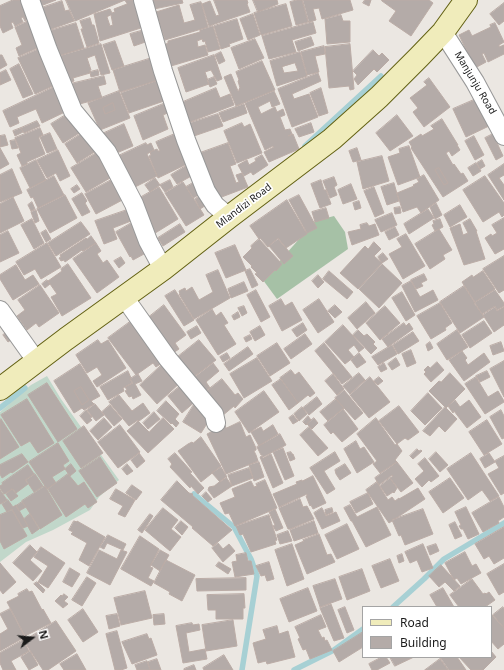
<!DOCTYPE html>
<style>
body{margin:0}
#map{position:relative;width:504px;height:670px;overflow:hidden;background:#ebe7e2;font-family:"Noto Sans",sans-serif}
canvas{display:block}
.legend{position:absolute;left:362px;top:606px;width:130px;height:52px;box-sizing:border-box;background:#fff;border:1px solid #a4a4a4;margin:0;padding:5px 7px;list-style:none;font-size:12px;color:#1b1b1b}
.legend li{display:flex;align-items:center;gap:8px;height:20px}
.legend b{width:20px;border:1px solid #a4a4a4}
.north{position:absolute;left:12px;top:618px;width:40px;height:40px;-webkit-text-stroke:3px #fff;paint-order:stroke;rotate:74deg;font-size:11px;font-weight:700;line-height:16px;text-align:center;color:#1b1b1b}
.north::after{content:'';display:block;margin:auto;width:14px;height:18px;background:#1b1b1b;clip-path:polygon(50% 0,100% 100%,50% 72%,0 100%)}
</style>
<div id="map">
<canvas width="504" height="670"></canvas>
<ul class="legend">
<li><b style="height:5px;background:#f0ecbb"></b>Road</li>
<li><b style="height:11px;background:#b4aba8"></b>Building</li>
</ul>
<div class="north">N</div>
</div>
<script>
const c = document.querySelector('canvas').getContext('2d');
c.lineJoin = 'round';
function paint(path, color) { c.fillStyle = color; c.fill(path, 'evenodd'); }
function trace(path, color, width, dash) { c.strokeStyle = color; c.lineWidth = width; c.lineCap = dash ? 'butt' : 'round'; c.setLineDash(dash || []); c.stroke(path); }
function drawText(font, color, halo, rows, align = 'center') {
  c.font = font + ' "Noto Sans",sans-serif'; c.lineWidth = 3.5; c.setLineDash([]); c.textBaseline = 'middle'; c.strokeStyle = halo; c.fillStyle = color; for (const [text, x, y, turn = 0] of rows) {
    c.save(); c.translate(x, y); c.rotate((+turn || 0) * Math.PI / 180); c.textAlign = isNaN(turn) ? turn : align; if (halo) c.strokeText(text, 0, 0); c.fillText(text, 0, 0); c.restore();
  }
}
const wetland = new Path2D(`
 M 47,376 L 61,399 L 119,480 L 99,497 L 90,510 L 53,530 L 26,542 L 0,562 L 0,412 L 31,385 Z`);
const cemetery = new Path2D(`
 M 334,216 L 345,232 L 348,249 L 277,299 L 263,280 L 315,221 Z`);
const stream = new Path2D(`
 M 305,146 L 381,76
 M 0,408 L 25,388
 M 194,494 L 234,527 L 251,559 L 257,576 L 242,670
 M 393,607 L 424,579 L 444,559 L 504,523
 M 294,670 L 334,650 L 363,629`);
const building = new Path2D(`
 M 13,0 L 25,0 L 30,18 L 25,21 L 23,17 L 21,18 L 23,22 L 15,26 L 13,22 L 11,23 L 13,28 L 3,33 L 0,26 L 0,6 Z
 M 36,0 L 56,0 L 38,7 Z
 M 66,0 L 125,0 L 75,21 Z
 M 125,0 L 139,0 L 147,26 L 100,41 L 94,14 L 110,9 L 112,13 L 115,12 L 114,9 L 127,4 ZM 111,15 L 113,25 L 110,26 L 107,17 Z
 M 153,0 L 182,0 L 183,3 L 154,9 Z
 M 214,0 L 247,0 L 248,3 L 247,4 L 250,12 L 209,26 L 202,4 L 210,1 L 216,16 L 219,15 Z
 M 253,0 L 277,0 L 278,4 L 258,12 Z
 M 297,0 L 302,0 L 308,22 L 296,25 L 290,2 Z
 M 303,0 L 350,0 L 353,10 L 322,19 L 319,8 L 313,9 L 316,20 L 309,22 Z
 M 365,0 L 371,0 L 369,6 L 363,3 Z
 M 382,0 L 429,0 L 433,3 L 411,36 L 389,21 L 396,11 L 382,1 Z
 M 62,1 L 65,11 L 69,10 L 74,21 L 46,31 L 38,9 Z
 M 201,2 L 208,27 L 165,40 L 156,12 L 179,5 L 184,23 L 195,20 L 190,5 Z
 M 504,3 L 504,21 L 499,25 L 490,14 Z
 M 286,4 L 292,26 L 261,35 L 254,13 Z
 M 253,14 L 260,35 L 248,40 L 240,19 Z
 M 341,15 L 343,21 L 350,21 L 350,42 L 327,44 L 325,19 Z
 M 90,18 L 92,25 L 94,25 L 99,43 L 87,47 L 81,29 L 83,29 L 80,21 Z
 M 33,19 L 42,46 L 19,56 L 16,48 L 22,45 L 15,27 Z
 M 237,19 L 243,39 L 229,44 L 230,46 L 221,49 L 214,26 Z
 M 313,22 L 316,33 L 292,40 L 296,52 L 269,59 L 262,36 Z
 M 76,23 L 84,48 L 55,57 L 46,32 Z
 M 495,23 L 504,42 L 499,45 L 499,47 L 504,45 L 504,54 L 488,62 L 484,53 L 482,54 L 486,62 L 475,68 L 459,35 L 469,30 L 472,36 L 491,27 L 490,25 Z
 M 213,26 L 220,49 L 208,52 L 205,41 L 203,42 L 202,39 L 197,41 L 198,47 L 205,45 L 208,55 L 171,66 L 164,45 L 168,43 L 168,41 L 200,32 L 200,30 Z
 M 148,29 L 151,40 L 134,46 L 130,34 Z
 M 311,37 L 314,45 L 298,51 L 295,42 Z
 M 255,39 L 264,58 L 239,69 L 231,48 Z
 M 115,41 L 124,66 L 112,70 L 103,45 Z
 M 101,44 L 110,73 L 101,75 L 95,55 L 87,58 L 91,70 L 90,70 L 90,73 L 73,78 L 74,81 L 64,85 L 56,57 Z
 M 350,44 L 354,89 L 350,90 L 349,86 L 329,88 L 325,47 Z
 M 324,46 L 325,54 L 315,56 L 319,72 L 307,75 L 301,52 Z
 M 41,48 L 55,85 L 35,94 L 18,58 Z
 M 373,50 L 379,56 L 382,53 L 389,60 L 377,72 L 374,69 L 358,85 L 354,79 L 357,75 L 353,71 Z
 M 221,52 L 225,61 L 219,64 L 215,55 Z
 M 300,52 L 307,76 L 277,86 L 270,61 ZM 295,63 L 298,71 L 284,73 L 282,67 Z
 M 0,55 L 2,55 L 7,65 L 0,69 Z
 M 214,55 L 222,79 L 217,81 L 211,70 L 205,72 L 209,84 L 186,92 L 178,68 Z
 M 155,57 L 162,79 L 120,92 L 113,70 Z
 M 262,61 L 275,90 L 236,106 L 224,77 L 231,74 L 238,91 L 239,91 L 239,89 L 240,88 L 238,81 L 239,80 L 236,72 Z
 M 19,64 L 33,94 L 23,98 L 10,69 Z
 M 6,70 L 11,80 L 0,85 L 0,73 Z
 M 98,70 L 99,75 L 91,77 L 90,72 Z
 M 318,73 L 321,81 L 292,94 L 294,99 L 309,94 L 318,117 L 292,127 L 278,89 Z
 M 104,76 L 106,84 L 98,86 L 102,98 L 72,106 L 66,85 Z
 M 214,77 L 217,84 L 210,87 L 207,80 Z
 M 429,78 L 450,107 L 424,127 L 413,112 L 418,108 L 410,98 L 427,85 L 424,82 Z
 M 159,80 L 167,100 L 129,113 L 121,93 Z
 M 56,86 L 67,111 L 42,123 L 36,109 L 17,117 L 19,123 L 10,127 L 3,111 Z
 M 216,88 L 220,98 L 230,94 L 234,105 L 190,122 L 183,102 Z
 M 321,88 L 328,113 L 319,116 L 310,93 Z
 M 119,91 L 130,118 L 100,130 L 88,103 ZM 113,103 L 115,110 L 105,114 L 103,108 Z
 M 274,91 L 280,104 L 272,107 L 270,101 L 258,107 L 261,114 L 275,107 L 277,112 L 283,109 L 285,115 L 280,117 L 285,130 L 290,129 L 292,134 L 288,136 L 293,134 L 299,149 L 269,162 L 264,152 L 274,147 L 273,146 L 265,150 L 245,103 Z
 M 476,99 L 489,126 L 466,137 L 453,109 Z
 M 168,102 L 172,111 L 163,115 L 168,129 L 143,140 L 134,116 Z
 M 113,103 L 115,110 L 105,114 L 103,108 Z
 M 244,104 L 247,113 L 223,122 L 219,113 Z
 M 69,113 L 81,132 L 63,143 L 51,124 Z
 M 218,114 L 223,126 L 194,136 L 190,123 Z
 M 397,115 L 413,136 L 390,151 L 376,133 Z
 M 442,119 L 458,145 L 457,145 L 460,150 L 452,156 L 449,151 L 446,153 L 453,165 L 454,164 L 461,174 L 463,173 L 468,181 L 443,197 L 411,148 L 412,147 L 409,142 L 421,134 L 422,136 L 434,129 L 431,126 ZM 439,168 L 448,183 L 444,185 L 435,170 Z
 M 37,121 L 40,126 L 24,133 L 21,128 Z
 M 242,123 L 244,127 L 250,124 L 262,153 L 237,163 L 224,131 Z
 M 311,123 L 314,132 L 299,137 L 295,129 Z
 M 124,124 L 133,146 L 112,155 L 102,134 Z
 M 21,128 L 23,132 L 15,136 L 13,131 Z
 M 40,128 L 43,135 L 39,137 L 39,139 L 45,154 L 27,162 L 27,164 L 22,166 L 17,155 L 21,153 L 15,138 Z
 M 84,132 L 96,151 L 77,163 L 65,144 Z
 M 50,133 L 57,149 L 47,153 L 40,137 Z
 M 177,133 L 191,162 L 158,178 L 149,156 L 151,155 L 150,152 L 157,149 L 158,151 L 160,151 L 156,142 Z
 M 493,134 L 503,156 L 496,160 L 485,138 Z
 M 5,135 L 8,145 L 0,147 L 0,136 Z
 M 474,136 L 484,155 L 475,160 L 465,141 Z
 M 15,140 L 18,148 L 12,149 L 10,141 Z
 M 146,143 L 147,145 L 151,143 L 154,150 L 147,154 L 157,176 L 129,190 L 112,159 Z
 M 228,143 L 236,164 L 230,166 L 236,183 L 239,182 L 236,175 L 242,173 L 248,187 L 219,198 L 200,153 Z
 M 409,146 L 420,177 L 398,185 L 388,157 L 400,153 L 399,149 Z
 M 0,148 L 9,164 L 0,169 Z
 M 357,148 L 361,160 L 353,162 L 349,151 Z
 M 103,149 L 117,174 L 86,192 L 71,168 Z
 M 58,150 L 70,176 L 60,181 L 56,173 L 47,178 L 37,160 Z
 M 262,155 L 268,165 L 253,175 L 251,172 L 244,176 L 238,165 L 247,160 L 249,165 L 256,161 L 255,159 Z
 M 382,156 L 389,181 L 363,189 L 357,162 Z
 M 36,160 L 46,180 L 30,188 L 20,168 Z
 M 482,160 L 485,166 L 480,169 L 477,163 Z
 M 476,163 L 481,171 L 473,176 L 468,168 Z
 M 189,164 L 195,174 L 177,184 L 171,175 Z
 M 504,164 L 504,175 L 499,178 L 504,185 L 504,200 L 488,175 Z
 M 439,168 L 448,183 L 444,185 L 435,170 Z
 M 12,169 L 22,193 L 0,202 L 0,175 Z
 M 424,175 L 439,200 L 421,213 L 417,207 L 403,212 L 397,193 L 414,186 L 413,185 L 419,182 L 417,179 Z
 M 54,176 L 64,195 L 38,208 L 33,197 L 31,198 L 27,190 Z
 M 485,176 L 504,203 L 504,215 L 502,217 L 499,212 L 483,222 L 463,190 Z
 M 117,177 L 128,197 L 96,214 L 85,194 Z
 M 334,177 L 337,185 L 334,187 L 337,195 L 330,198 L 323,181 Z
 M 155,178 L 160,185 L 150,192 L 145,185 Z
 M 170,180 L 173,187 L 165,192 L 160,185 Z
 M 198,180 L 204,192 L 193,198 L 186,187 Z
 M 321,180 L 324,190 L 326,190 L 331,204 L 320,208 L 311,184 Z
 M 183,182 L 204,215 L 186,226 L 165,193 Z
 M 394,183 L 399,201 L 387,205 L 381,187 Z
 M 351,184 L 357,199 L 343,204 L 338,190 Z
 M 77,185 L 80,189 L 74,193 L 71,189 Z
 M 159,187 L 178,219 L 152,235 L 136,200 Z
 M 374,187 L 384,213 L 375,217 L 364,191 Z
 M 82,193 L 87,201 L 85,203 L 90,212 L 82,216 L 72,199 Z
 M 206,193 L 211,202 L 200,209 L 195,199 Z
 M 65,195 L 77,218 L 50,233 L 37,209 Z
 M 299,195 L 317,228 L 307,233 L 289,200 Z
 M 13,197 L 24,221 L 0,233 L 0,204 Z
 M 287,200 L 307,234 L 286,248 L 278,238 L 268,247 L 260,238 L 259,239 L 250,226 Z
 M 359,201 L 361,208 L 355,210 L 353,203 Z
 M 32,202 L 35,209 L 31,211 L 28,205 Z
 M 436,203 L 442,215 L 435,219 L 430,207 Z
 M 460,205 L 467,217 L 450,227 L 444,215 Z
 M 400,207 L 401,213 L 395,214 L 394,208 Z
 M 326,208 L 329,218 L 315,222 L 312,212 Z
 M 428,209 L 434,218 L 409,234 L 404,224 Z
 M 36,210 L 39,221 L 35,223 L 31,212 Z
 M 127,210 L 131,221 L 113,228 L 117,239 L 104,244 L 95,221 Z
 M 392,213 L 397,225 L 381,232 L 375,220 Z
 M 504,218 L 504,249 L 495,254 L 485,238 L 491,234 L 492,236 L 497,233 L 492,225 Z
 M 32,219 L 44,243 L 34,249 L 21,225 Z
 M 440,219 L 443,227 L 435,231 L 432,225 L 434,224 L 433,221 Z
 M 470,219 L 477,231 L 476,231 L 485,259 L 464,265 L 450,228 L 460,224 L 463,235 L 468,233 L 463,223 Z
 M 135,221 L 149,245 L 141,250 L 144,254 L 133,260 L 131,256 L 130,257 L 116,232 Z
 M 81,222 L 90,234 L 56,256 L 48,243 Z
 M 367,223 L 369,226 L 375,224 L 379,235 L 352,245 L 348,232 L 361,229 L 360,225 Z
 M 180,224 L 185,232 L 163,246 L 158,238 Z
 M 395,227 L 399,235 L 389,240 L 385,232 Z
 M 439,229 L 452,250 L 443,255 L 445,259 L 430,269 L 415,244 Z
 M 46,230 L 51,239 L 46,242 L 41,233 Z
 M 8,231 L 19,253 L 0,262 L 0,235 Z
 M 406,234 L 425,266 L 403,279 L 389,254 L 402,247 L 397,239 Z
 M 91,236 L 96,243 L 83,251 L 82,250 L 65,262 L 64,260 L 61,261 L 59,258 L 61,257 L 60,255 L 86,238 L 87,239 Z
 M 259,239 L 282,264 L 276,271 L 275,270 L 263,282 L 255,274 L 257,273 L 251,267 L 252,266 L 243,257 L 252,248 L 251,246 Z
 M 278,239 L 293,256 L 284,264 L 269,246 Z
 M 374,242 L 381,249 L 374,256 L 382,263 L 358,289 L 340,273 L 365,246 L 368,249 Z
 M 47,243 L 61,267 L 41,279 L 35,269 L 24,275 L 16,262 Z
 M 96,243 L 101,251 L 97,254 L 103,263 L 107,260 L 119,277 L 97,293 L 73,259 Z
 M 235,245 L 246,270 L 226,278 L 215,253 Z
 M 383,253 L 388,259 L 382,263 L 378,257 Z
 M 504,256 L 504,290 L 499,293 L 483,269 Z
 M 121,257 L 125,263 L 119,268 L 114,261 Z
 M 68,264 L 91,298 L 62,316 L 51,297 L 57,294 L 48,281 L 62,271 L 61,269 Z
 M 382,264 L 402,283 L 379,308 L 359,289 Z
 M 16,265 L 25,280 L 33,275 L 39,284 L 13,300 L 0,279 L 0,275 Z
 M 250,269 L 258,285 L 252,288 L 245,271 Z
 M 218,270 L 230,298 L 194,319 L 179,294 L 180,294 L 179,291 L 185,288 L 186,291 L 192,287 L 199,300 L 213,292 L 206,275 Z
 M 329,271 L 353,292 L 347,299 L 323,279 Z
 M 483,271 L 495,289 L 475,302 L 462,282 L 472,275 L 473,277 Z
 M 424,274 L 427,280 L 421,283 L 423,286 L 416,289 L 411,280 Z
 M 318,275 L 324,282 L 318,288 L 312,281 Z
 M 47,280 L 50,284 L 45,288 L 42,284 Z
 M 411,281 L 420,297 L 433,290 L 438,300 L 415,312 L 402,286 Z
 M 244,282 L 248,291 L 231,298 L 228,289 Z
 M 40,285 L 59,313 L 39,327 L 36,323 L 27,330 L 17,316 L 25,310 L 18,300 Z
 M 464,286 L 484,317 L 460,333 L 440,302 Z
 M 175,290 L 194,320 L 184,326 L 165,296 Z
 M 256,290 L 270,317 L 261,322 L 247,295 Z
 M 495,290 L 504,303 L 504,306 L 497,310 L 495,306 L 482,314 L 474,303 Z
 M 402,292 L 415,315 L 406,321 L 392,298 Z
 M 281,299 L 285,306 L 292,302 L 302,320 L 282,331 L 269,306 Z
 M 319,299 L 334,322 L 318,333 L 303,310 Z
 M 366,302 L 375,313 L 357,329 L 348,318 Z
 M 440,303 L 452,323 L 445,328 L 446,330 L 431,339 L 417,316 Z
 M 164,305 L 186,335 L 175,343 L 179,349 L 170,355 L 144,321 Z
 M 335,305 L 342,312 L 335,318 L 328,311 Z
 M 244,306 L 247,313 L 242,316 L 238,308 Z
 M 385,306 L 400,323 L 380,340 L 366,323 Z
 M 495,307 L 497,311 L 504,307 L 504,325 L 494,332 L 483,315 Z
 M 212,309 L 216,316 L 221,312 L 228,323 L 224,325 L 236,344 L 218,355 L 196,320 Z
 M 238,312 L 240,317 L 234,320 L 232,316 Z
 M 134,319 L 165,361 L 156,367 L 153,363 L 136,375 L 108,338 Z
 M 484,321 L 492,333 L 470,348 L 462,335 Z
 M 303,323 L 307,330 L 297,337 L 292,330 Z
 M 404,323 L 406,326 L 409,323 L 413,329 L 388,347 L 382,339 Z
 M 343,325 L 364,348 L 359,352 L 354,345 L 348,350 L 354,357 L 345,364 L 325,342 Z
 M 197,326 L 201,333 L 191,339 L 187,332 Z
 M 260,326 L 265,335 L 255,341 L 250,332 Z
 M 358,330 L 364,336 L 367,334 L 375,342 L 373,344 L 377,348 L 371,354 L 353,335 Z
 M 457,330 L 468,347 L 447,360 L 437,344 Z
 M 9,331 L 14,338 L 8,342 L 3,335 Z
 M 413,332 L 419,341 L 398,354 L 393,345 Z
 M 305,334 L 312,344 L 291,359 L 284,349 Z
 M 250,335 L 252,339 L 246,342 L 244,338 Z
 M 98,340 L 101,344 L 108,340 L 126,368 L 97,387 L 93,381 L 102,375 L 97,367 L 87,373 L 76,355 Z
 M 199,340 L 216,360 L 191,379 L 175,359 Z
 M 430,342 L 433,348 L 428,351 L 426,345 Z
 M 501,342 L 504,351 L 493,355 L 490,346 Z
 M 277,343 L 290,363 L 270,376 L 257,356 Z
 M 324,343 L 352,377 L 342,384 L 315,351 Z
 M 392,345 L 397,354 L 378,365 L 372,357 Z
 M 248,347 L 253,354 L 229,371 L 224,364 Z
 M 411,350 L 416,363 L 407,367 L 402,354 Z
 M 462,351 L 467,358 L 465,360 L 468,365 L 484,353 L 490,362 L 464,381 L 449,360 Z
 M 227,353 L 230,358 L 223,362 L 220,357 Z
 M 359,353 L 366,362 L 357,368 L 351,360 Z
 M 257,358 L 272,381 L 244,398 L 230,374 Z
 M 396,358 L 400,365 L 392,370 L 388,364 Z
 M 504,361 L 504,397 L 490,369 Z
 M 165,362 L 182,381 L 157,404 L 140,385 Z
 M 437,362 L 444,370 L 431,382 L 424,374 L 426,372 L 424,370 L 428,366 L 430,368 Z
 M 213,363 L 219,371 L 206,382 L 210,388 L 203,393 L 192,379 Z
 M 384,363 L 387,369 L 381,372 L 378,367 Z
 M 80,364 L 100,396 L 91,401 L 94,404 L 84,410 L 82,408 L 74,413 L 54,381 ZM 81,387 L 89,400 L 82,405 L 74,391 Z
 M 291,370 L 295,375 L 299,372 L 315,393 L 310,397 L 308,395 L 298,403 L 280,378 Z
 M 128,371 L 131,378 L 130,379 L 132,383 L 123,388 L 124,391 L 108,400 L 100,387 Z
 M 487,371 L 490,377 L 480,382 L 476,376 Z
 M 359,373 L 365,380 L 350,394 L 343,386 Z
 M 450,373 L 465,389 L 446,408 L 429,391 L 439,381 L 441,382 Z
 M 138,374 L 142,381 L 135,384 L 141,395 L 133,399 L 132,396 L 129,397 L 125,391 L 127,390 L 125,387 L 133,383 L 130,379 Z
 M 333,374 L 344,389 L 337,395 L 325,381 Z
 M 370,377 L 390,402 L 369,418 L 350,395 Z
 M 379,377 L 383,381 L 378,385 L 374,381 Z
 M 476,377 L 488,397 L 498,391 L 504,401 L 504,402 L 485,414 L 465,384 Z
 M 222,379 L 235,395 L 238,393 L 243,399 L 235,408 L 234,406 L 222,416 L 204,393 Z
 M 281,379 L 298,403 L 289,410 L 272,385 Z
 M 47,383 L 77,429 L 58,442 L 28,395 Z
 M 184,383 L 198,399 L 182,413 L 168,396 Z
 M 81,387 L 89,400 L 82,405 L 74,391 Z
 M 344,390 L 363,413 L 355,420 L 335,398 Z
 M 264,391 L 279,412 L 249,433 L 235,412 Z
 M 428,393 L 442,408 L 425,425 L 411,411 Z
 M 119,395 L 132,411 L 143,403 L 150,413 L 139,421 L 138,420 L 129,426 L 109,402 Z
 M 317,397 L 322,404 L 309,415 L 303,408 Z
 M 27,399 L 54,443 L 38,453 L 30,441 L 21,446 L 1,415 Z
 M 336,399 L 344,408 L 328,421 L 320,412 Z
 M 455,400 L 460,407 L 469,400 L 481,417 L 467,428 L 454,411 L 453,413 L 448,406 Z
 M 166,401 L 179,414 L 175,419 L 179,423 L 176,427 L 172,423 L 171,424 L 157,411 Z
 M 195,403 L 213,414 L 201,433 L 183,422 Z
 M 95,404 L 104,415 L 96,421 L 87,410 Z
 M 110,405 L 122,419 L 114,426 L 102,412 Z
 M 399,406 L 419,432 L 408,440 L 405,438 L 397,444 L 379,421 Z
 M 302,407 L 307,414 L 299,421 L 294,414 Z
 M 445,407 L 457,419 L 445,432 L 439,426 L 430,436 L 423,431 Z
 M 343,409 L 358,429 L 342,442 L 333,432 L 331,434 L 324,425 Z
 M 86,410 L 92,417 L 90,418 L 92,420 L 87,424 L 80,416 Z
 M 501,410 L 504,416 L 504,438 L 502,439 L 490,417 Z
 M 154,412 L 160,419 L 148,429 L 143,423 Z
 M 293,415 L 298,421 L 293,424 L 289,418 Z
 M 308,416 L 311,420 L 306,425 L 303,422 Z
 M 104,418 L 112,427 L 98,440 L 90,431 Z
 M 163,418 L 174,429 L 148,453 L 127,431 L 138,421 L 149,432 Z
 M 314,418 L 318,423 L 312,429 L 307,424 Z
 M 376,418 L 395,445 L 397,444 L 402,451 L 395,460 L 397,462 L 380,473 L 373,464 L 377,461 L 357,434 Z
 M 1,419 L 19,447 L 0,459 L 0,420 Z
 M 487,420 L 502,444 L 484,455 L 469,432 Z
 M 240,422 L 246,437 L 250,435 L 256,448 L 256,450 L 254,451 L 256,455 L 258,461 L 226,474 L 207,434 L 225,425 L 226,428 Z
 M 120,425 L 140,452 L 118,468 L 98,442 Z
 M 273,425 L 278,434 L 259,446 L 251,432 L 261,427 L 263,431 Z
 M 84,426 L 103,453 L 81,468 L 63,441 Z
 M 309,427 L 328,448 L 318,456 L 300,435 Z
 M 280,434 L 286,445 L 263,457 L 262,455 L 261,455 L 257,447 Z
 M 201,437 L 221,466 L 201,482 L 178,451 L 188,444 L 192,442 L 193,443 Z
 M 356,441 L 360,449 L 364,447 L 374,462 L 357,473 L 344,449 Z
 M 58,443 L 69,461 L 63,465 L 65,469 L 52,477 L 56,483 L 47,489 L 29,462 Z
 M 283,448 L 294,476 L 285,480 L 273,452 Z
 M 417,449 L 419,451 L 421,450 L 422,451 L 413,459 L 410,456 Z
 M 291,452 L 292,454 L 293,454 L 295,459 L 290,461 L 287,453 Z
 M 335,452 L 340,461 L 324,471 L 335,489 L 327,494 L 310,468 Z
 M 436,452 L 448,465 L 440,472 L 429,459 Z
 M 139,453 L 145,461 L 137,468 L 131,460 Z
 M 175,453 L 192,472 L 190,473 L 204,488 L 198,494 L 191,486 L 190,488 L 170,467 L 172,464 L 168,459 Z
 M 471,453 L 499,496 L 490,501 L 482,490 L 468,500 L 447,469 Z
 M 489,453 L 495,462 L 485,468 L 480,459 Z
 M 22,454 L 28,462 L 12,473 L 11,472 L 2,478 L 0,474 L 0,465 Z
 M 271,454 L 283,483 L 273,488 L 260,457 L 262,456 L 263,458 Z
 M 504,456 L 504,493 L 501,495 L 488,474 L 499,468 L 495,461 Z
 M 100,457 L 117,483 L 97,497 L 79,471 Z
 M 425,458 L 439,476 L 431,482 L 429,480 L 422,487 L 415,479 L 424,471 L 418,464 Z
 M 259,462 L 264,477 L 254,481 L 249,465 Z
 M 397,462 L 413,483 L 401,492 L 390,478 L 393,476 L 392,475 L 379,485 L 375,478 Z
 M 71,464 L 76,471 L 70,476 L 65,469 Z
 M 127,464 L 133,471 L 127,475 L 122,469 Z
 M 345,464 L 351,473 L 340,480 L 336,474 L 335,470 Z
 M 28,465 L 34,474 L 25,480 L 28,484 L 16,493 L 13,489 L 4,494 L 0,488 L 0,486 L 3,484 L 2,483 Z
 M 221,467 L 227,477 L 220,482 L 212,473 Z
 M 249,468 L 253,478 L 232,486 L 228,475 Z
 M 35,474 L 43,486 L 34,492 L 26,480 Z
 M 68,474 L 78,486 L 84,482 L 97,502 L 88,508 L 85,504 L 66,517 L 48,489 Z
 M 313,476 L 326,503 L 313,509 L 311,505 L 310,506 L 306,496 L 307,496 L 307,494 L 279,507 L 273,494 L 297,484 L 296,482 L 302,480 L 302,481 Z
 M 226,477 L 232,486 L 214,498 L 208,490 L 209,487 L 214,486 Z
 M 390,478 L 397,488 L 394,493 L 393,492 L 387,496 L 380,486 Z
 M 450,478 L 464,498 L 443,513 L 429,492 Z
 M 265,480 L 277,508 L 235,526 L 229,513 L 225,514 L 220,503 L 235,497 L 232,489 L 251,481 L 254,487 L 257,486 L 256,484 Z
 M 177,481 L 189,493 L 193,494 L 192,495 L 232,530 L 213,546 L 192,528 L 193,527 L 161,500 Z
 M 377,482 L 388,500 L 392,497 L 395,501 L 399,498 L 399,499 L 418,488 L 425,499 L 389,523 L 366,490 Z
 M 132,485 L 142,492 L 136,500 L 126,493 Z
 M 45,486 L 62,515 L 40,529 L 22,501 Z
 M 12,489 L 18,496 L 11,501 L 6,494 Z
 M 116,489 L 135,500 L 125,517 L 118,514 L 123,506 L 110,499 Z
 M 0,490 L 7,500 L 0,504 Z
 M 206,492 L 212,499 L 208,502 L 202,496 Z
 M 368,493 L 373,504 L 356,513 L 350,502 Z
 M 499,497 L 504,507 L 504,517 L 498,521 L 499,523 L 483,532 L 472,513 Z
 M 300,499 L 303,507 L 307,506 L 314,519 L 290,529 L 288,529 L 279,508 Z
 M 8,500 L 13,507 L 16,505 L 28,526 L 23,528 L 12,509 L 7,512 L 2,504 Z
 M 22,502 L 26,507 L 19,511 L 16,506 Z
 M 350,505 L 357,517 L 377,507 L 391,535 L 366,547 L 352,521 L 351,521 L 344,508 Z
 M 466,507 L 479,534 L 468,539 L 463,529 L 461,529 L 459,526 L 461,525 L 455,512 Z
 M 163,508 L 178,520 L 171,529 L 181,537 L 170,551 L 145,530 Z
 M 322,508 L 326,516 L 336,512 L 340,521 L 322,529 L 314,513 Z
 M 332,508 L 333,512 L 326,515 L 325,510 Z
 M 275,509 L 283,528 L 276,531 L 273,526 L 275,525 L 269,512 Z
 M 423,509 L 433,534 L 405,545 L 401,535 L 399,536 L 392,520 Z
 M 12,510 L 27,536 L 4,549 L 0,541 L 0,515 Z
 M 30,514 L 39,529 L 32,534 L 24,519 Z
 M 150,514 L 153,516 L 142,533 L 138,530 Z
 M 269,515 L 277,540 L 275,541 L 276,544 L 251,552 L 243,534 L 240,535 L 236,526 Z
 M 74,521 L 77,522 L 77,521 L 105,537 L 89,566 L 79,560 L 87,543 L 71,534 L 73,532 L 69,530 Z
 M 181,521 L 188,527 L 182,535 L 175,528 Z
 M 314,521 L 318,533 L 294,541 L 290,530 Z
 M 455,522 L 462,536 L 455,539 L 449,525 Z
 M 347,524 L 359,549 L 337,559 L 325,535 Z
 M 504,527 L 504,558 L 494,564 L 489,556 L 484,559 L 475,544 Z
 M 288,531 L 292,541 L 280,544 L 277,535 Z
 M 319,534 L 327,555 L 331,554 L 335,562 L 307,574 L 295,545 L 304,541 L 303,540 Z
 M 108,535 L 126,544 L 123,550 L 107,543 L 104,549 L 100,547 Z
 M 140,536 L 159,549 L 150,567 L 153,568 L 148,578 L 154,581 L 151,586 L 121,569 Z
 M 218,543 L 223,549 L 229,544 L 235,551 L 223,562 L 212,548 Z
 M 292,544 L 304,579 L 287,586 L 275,550 Z
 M 423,544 L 433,568 L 422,572 L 417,560 L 410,563 L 405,552 Z
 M 436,544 L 439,551 L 430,555 L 427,547 Z
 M 30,545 L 37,552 L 30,560 L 42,571 L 33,581 L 13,563 Z
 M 41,547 L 65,563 L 48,588 L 38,582 L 48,566 L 34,557 Z
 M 99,550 L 117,559 L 121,550 L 127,552 L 110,585 L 87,573 Z
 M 160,550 L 169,555 L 160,571 L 151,565 Z
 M 465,552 L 472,566 L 476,564 L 481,573 L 461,584 L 457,578 L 454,580 L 445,563 Z
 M 246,553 L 248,561 L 251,561 L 254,574 L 235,577 L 232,562 L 237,561 L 236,555 Z
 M 402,554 L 404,561 L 399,563 L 397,556 Z
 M 390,559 L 399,581 L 381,588 L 372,566 Z
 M 166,560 L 195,575 L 182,601 L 169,594 L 170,592 L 154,583 Z
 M 219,562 L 231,569 L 228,574 L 216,566 Z
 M 269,562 L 274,579 L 267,581 L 265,575 L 261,576 L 256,566 Z
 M 0,563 L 16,582 L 3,594 L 0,590 Z
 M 504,564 L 504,592 L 499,595 L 487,574 Z
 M 441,565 L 460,586 L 454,591 L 445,582 L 439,587 L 429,576 Z
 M 70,568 L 80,574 L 72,587 L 63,582 Z
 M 362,569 L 370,591 L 347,600 L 339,577 Z
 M 87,577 L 96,583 L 82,606 L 72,600 Z
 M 246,578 L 246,590 L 197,591 L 196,579 Z
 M 335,579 L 342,599 L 320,607 L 313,586 Z
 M 472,579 L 483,594 L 485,593 L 486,594 L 489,592 L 495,600 L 485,607 L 459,607 L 450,595 Z
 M 37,582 L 45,590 L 43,593 L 34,584 Z
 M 308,588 L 317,611 L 289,622 L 280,599 Z
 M 443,588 L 454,607 L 437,607 L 430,595 Z
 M 27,589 L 29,592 L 32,591 L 42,610 L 43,609 L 51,623 L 25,636 L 7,602 L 19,596 L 18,594 Z
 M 145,591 L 152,618 L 121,625 L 114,598 Z
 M 64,594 L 68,597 L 64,601 L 68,604 L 63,608 L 55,601 L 61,595 L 62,596 Z
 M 244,594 L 245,608 L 243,608 L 243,619 L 216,619 L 216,610 L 208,610 L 207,595 Z
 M 331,604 L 344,638 L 334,641 L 320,608 Z
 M 345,607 L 354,630 L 347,633 L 338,610 Z
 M 503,607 L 504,609 L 504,628 L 493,615 Z
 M 10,609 L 25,637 L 0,651 L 0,634 L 8,629 L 0,614 Z
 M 83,609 L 98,632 L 83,642 L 68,620 Z
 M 117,614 L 120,626 L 109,629 L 106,616 Z
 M 164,614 L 165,624 L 154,625 L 153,615 Z
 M 491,614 L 504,628 L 504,644 L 498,649 L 491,641 Z
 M 321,615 L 326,627 L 318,630 L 322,638 L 324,637 L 325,641 L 327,640 L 332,650 L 310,659 L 306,649 L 303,650 L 298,639 L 300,638 L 295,627 Z
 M 233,620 L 237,646 L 206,651 L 202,625 Z
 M 56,621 L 76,651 L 48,670 L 43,670 L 24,641 Z
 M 192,623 L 193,625 L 199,624 L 200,630 L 186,633 L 189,652 L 205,649 L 207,659 L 183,663 L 176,626 Z
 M 277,626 L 279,634 L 288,631 L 295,657 L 267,664 L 266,661 L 258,663 L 253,643 L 266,639 L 263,630 Z
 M 117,631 L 127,668 L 121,670 L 115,670 L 106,634 Z
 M 363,632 L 363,647 L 339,662 L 333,651 Z
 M 147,634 L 149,639 L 151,638 L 157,655 L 132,664 L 122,642 Z
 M 23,640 L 29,651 L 11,661 L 16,670 L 3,670 L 0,663 L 0,653 Z
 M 30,651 L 38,665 L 29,670 L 21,657 Z
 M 491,651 L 496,657 L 483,670 L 471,670 L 459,657 L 491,657 Z
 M 77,654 L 86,670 L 64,670 L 60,664 Z
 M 224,655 L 233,670 L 204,670 L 203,668 Z
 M 382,657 L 386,657 L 390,663 L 377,670 L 372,670 L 369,664 Z
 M 390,657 L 414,657 L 395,666 Z
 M 440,657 L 457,657 L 466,670 L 449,670 Z
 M 157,659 L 161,670 L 150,670 L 148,662 Z
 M 440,659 L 448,670 L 425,670 Z
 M 147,661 L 150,670 L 137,670 L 135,665 Z
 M 194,665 L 196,670 L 184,670 L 184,669 Z`);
const street = new Path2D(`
 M 30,0 L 48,50 L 73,111 L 107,152 L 134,204 L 148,241 L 163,269
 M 143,0 L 163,71 L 186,140 L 206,191 L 215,205 L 229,217
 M 443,32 L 475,82 L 504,136
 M 124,297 L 168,359 L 214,414 L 216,423
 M 0,310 L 37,362`);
const secondary = new Path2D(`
 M 0,389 L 66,339 L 163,269 L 229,217 L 332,139 L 379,97 L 419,57 L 443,32 L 466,0`);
const streetNames = [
 ["Manjunju Road",475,83,59],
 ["Mlandizi Road",244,206,-37]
];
paint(wetland, '#c1d7ca');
paint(cemetery, '#a6c1a6');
trace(stream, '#a7d0d4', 5.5);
paint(building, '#b4aba8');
trace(building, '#bbaca6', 1);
trace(street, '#989898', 20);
trace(secondary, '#626012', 24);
trace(street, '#fff', 18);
trace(secondary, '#f0ecbb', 22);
drawText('10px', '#1b1b1b', '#fff', streetNames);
</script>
